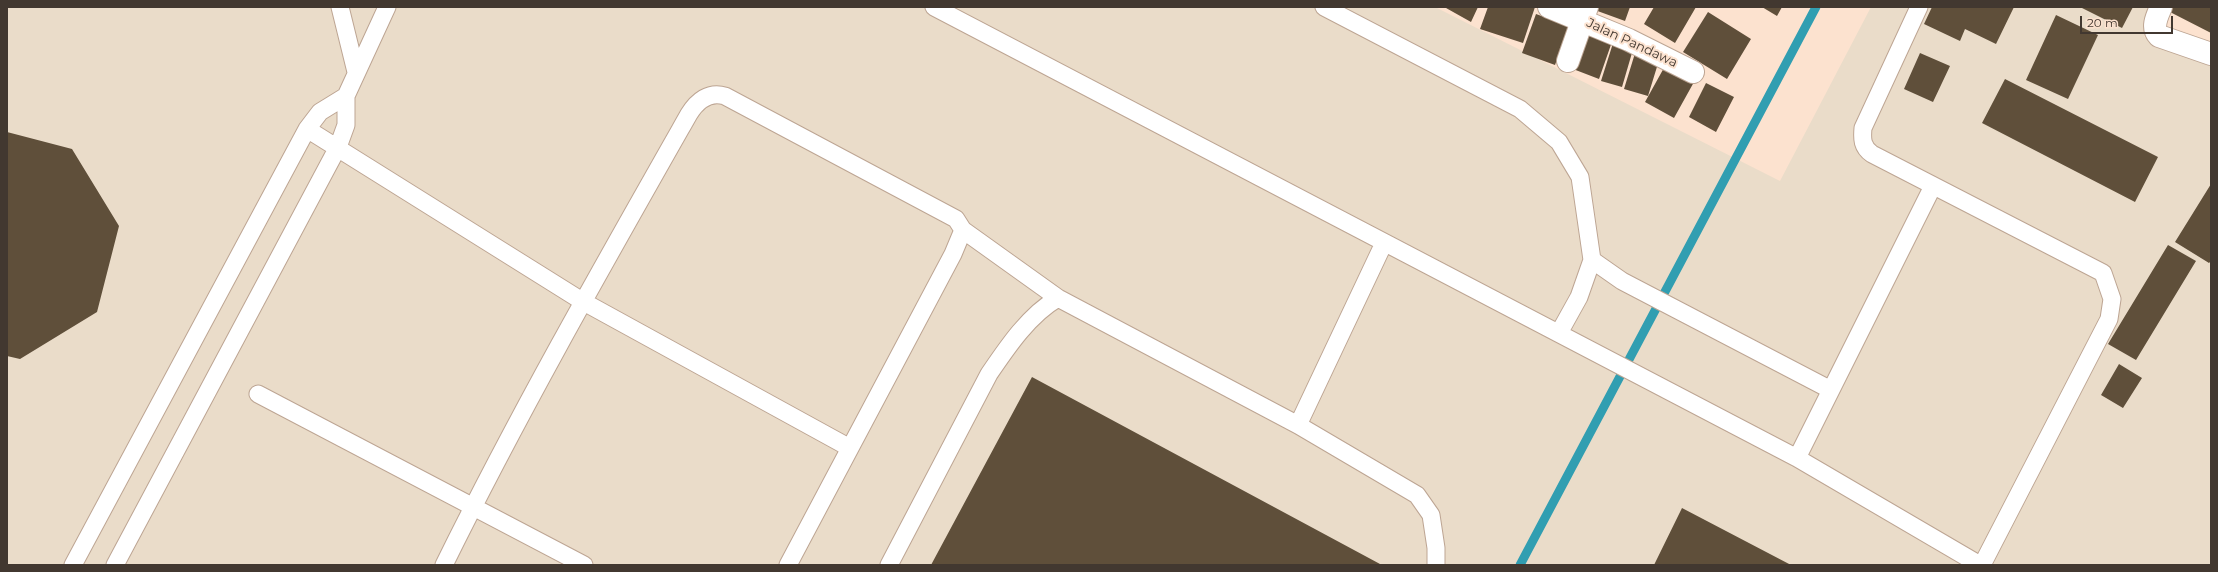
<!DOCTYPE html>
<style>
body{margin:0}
#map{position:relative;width:2218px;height:572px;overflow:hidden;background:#fce2cf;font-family:Montserrat,sans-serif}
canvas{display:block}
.frame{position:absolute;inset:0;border:8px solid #423830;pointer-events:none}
.scale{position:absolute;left:2080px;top:16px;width:93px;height:18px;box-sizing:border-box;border:2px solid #423830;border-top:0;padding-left:5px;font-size:12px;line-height:14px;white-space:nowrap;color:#423830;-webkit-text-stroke:3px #fce2cf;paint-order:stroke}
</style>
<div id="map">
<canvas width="2218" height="572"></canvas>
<div class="frame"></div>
<div class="scale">20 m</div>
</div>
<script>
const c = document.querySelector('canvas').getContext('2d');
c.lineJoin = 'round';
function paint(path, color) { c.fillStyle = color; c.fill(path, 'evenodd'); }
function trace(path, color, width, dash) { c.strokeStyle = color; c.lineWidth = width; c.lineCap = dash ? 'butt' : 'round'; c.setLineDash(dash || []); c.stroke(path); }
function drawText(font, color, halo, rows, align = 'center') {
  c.font = font + ' Montserrat,sans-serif'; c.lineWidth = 4; c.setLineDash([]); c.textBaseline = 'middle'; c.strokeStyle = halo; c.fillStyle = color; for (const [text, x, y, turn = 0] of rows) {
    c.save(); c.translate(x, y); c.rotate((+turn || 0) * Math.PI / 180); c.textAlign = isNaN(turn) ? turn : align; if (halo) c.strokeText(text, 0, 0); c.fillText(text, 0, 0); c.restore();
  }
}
const industrial = new Path2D(`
 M 7,7 L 1435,7 L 1780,181 L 1871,7 L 2155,7 L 2144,37 L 2211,62 L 2211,565 L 7,565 Z`);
const stream = new Path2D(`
 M 1520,565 L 1816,7`);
const building = new Path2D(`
 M 1447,7 L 1478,7 L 1471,22 L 1446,8 Z
 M 1488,7 L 1535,7 L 1523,43 L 1480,29 Z
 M 1593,7 L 1630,7 L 1625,21 L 1592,9 Z
 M 1654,7 L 1696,7 L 1675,43 L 1644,24 Z
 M 1762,7 L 1782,7 L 1777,16 Z
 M 1932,7 L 2014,7 L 1996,44 L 1965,29 L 1960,41 L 1924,24 Z
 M 2080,7 L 2133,7 L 2122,28 Z
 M 2172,7 L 2211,7 L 2211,33 L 2170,12 Z
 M 1708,12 L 1751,39 L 1727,79 L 1683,52 Z
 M 1536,14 L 1569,26 L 1555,65 L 1522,53 Z
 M 2056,15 L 2098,35 L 2068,99 L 2026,80 Z
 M 1588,27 L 1614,36 L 1599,79 L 1573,69 Z
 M 1614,40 L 1634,46 L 1622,87 L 1601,81 Z
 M 1636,50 L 1660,57 L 1648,96 L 1624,89 Z
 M 1920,53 L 1950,66 L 1933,102 L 1904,89 Z
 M 1665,66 L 1694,82 L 1674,118 L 1645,102 Z
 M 2005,79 L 2158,157 L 2135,202 L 1982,123 Z
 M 1706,83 L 1734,97 L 1716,132 L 1689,117 Z
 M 7,132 L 72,149 L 119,226 L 97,312 L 20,359 L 7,356 Z
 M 2211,184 L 2211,261 L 2209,263 L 2175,242 Z
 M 2168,245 L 2196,261 L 2136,360 L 2108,344 Z
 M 2119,364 L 2142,378 L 2123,408 L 2101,395 Z
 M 1032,377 L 1380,564 L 1379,565 L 931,565 Z
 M 1682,508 L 1791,565 L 1654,565 Z`);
const lane = new Path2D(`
 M 340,7 L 356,72
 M 934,7 L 1797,458 L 1980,565
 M 1324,7 L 1520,109 L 1559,142 L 1580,177 L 1592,260 L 1579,297 L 1559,333
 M 1919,7 L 1863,128 C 1862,139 1862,147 1872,154 L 2103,273 L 2112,299 L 2109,319 L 1982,565
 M 307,129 L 582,301 L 850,448
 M 1592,260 L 1622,281 L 1831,390
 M 258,394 L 584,565
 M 1298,425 L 1384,243
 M 1797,458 L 1933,186
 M 73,565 L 307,129 L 320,112 L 346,96
 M 115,565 L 338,147 L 346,125 L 346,96 L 387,7
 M 444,565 C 520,411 605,262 689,114 C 697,101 709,91 725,96 L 956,219 L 963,230 L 1058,298
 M 788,565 L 953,254 L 963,230
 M 889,565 L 989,374 C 1008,346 1029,315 1058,298 L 1298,425 L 1417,495 L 1431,515 L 1436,548 L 1436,565`);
const street = new Path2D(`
 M 1549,7 L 1629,40 L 1693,72
 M 2161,7 C 2157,16 2151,28 2159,36 L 2211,54
 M 1568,61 L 1587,7`);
const streetNames = [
 ["Jalan Pandawa",1632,43,25]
];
paint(industrial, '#eadcc9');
trace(stream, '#319eb1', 9);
paint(building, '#5f4f3a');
trace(lane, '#bda593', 19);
trace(street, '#bda593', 24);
trace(lane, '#fff', 17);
trace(street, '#fff', 22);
drawText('13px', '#423830', '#fce2cf', streetNames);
</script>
